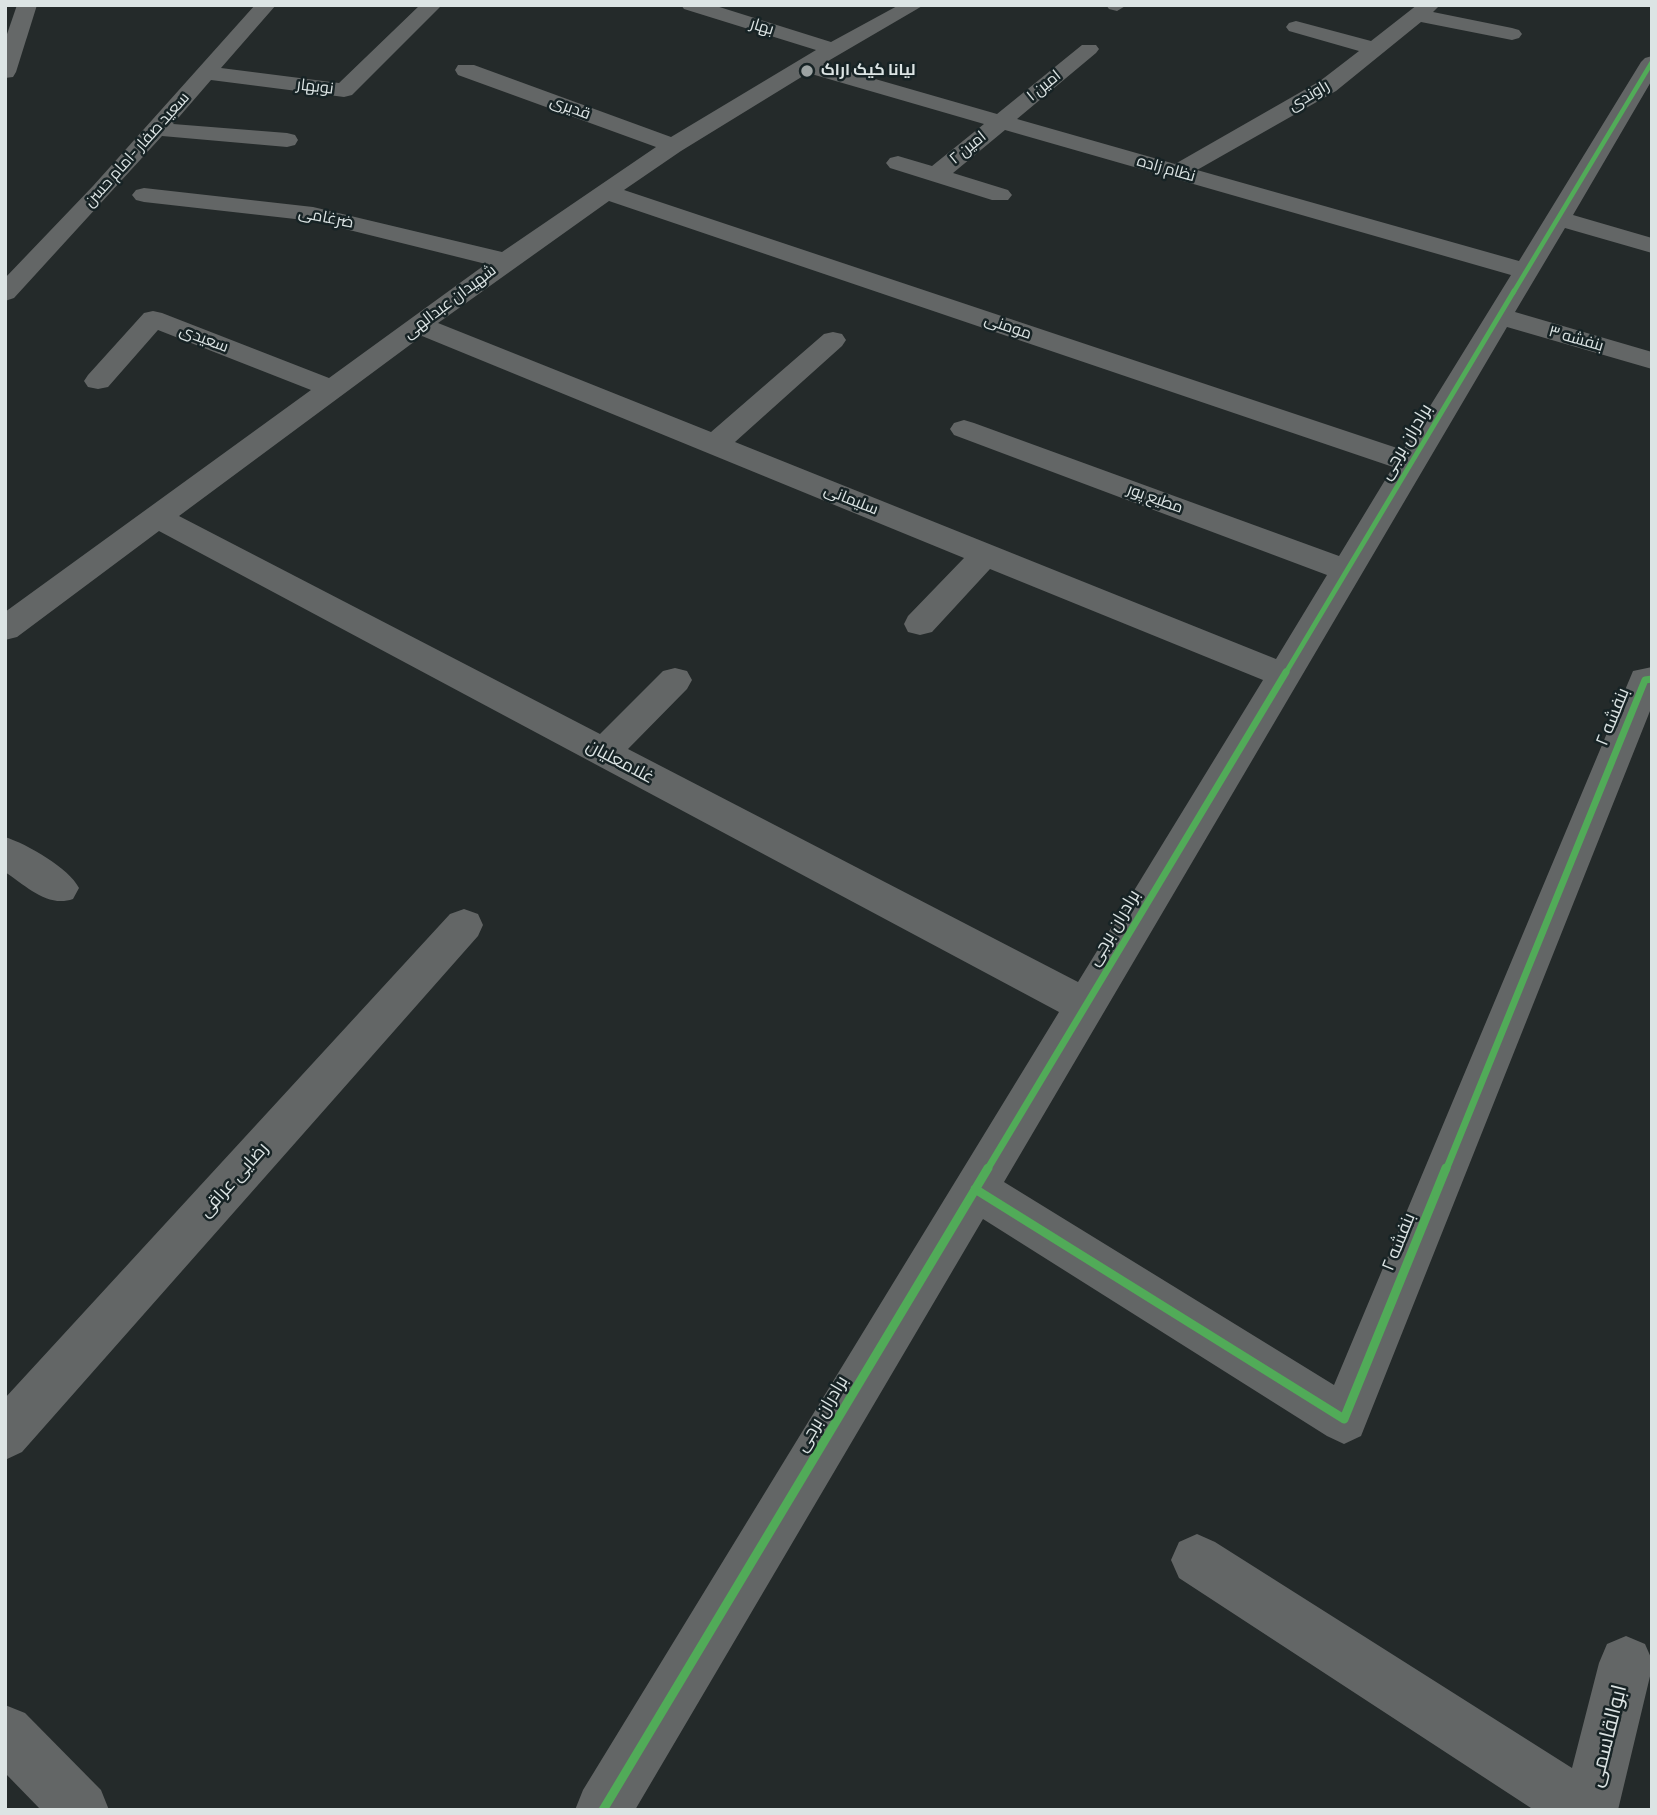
<!DOCTYPE html>
<meta charset="utf-8">
<style>
body{margin:0}
#map{position:relative;width:1657px;height:1815px;overflow:hidden;background:#242a2a;font-family:Manrope,sans-serif}
canvas{display:block}
.frame{position:absolute;inset:0;border:7px solid #dce4e4;pointer-events:none}
</style>
<div id="map">
<canvas width="1657" height="1815"></canvas>
<div class="frame"></div>
</div>
<script>
const c = document.querySelector('canvas').getContext('2d');
c.lineJoin = 'round';
function paint(path, color) { c.fillStyle = color; c.fill(path, 'evenodd'); }
function trace(path, color, width, dash) { c.strokeStyle = color; c.lineWidth = width; c.lineCap = dash ? 'butt' : 'round'; c.setLineDash(dash || []); c.stroke(path); }
function drawText(font, color, halo, rows, align = 'center') {
  c.font = font + ' Manrope,Cairo,sans-serif'; c.lineWidth = 5; c.setLineDash([]); c.textBaseline = 'middle'; c.strokeStyle = halo; c.fillStyle = color; for (const [text, x, y, turn = 0] of rows) {
    c.save(); c.translate(x, y); c.rotate((+turn || 0) * Math.PI / 180); c.textAlign = isNaN(turn) ? turn : align; if (halo) c.strokeText(text, 0, 0); c.fillText(text, 0, 0); c.restore();
  }
}
const minor = new Path2D(`
 M 255,5 L 276,5 L 221,68 L 339,83 L 420,5 L 442,5 L 352,95 L 344,97 L 211,80 L 173,124 L 287,133 L 295,135 L 298,140 L 295,145 L 287,147 L 162,136 L 14,298 L 5,301 L 5,278 L 93,186 Z
 M 681,5 L 713,5 L 831,42 L 899,5 L 924,5 L 823,64 L 997,114 L 1082,45 L 1096,45 L 1099,49 L 1096,53 L 1017,119 L 1175,164 L 1320,81 L 1359,51 L 1289,31 L 1286,27 L 1289,23 L 1296,21 L 1371,41 L 1417,5 L 1440,5 L 1433,12 L 1512,28 L 1519,30 L 1522,34 L 1519,38 L 1512,40 L 1421,22 L 1336,91 L 1197,170 L 1519,261 L 1641,62 L 1645,58 L 1652,56 L 1652,80 L 1573,215 L 1652,238 L 1652,253 L 1565,228 L 1515,312 L 1652,352 L 1652,369 L 1507,327 L 1004,1182 L 1334,1385 L 1633,671 L 1652,667 L 1652,706 L 1361,1436 L 1344,1444 L 1327,1436 L 983,1219 L 635,1810 L 575,1810 L 583,1790 L 1059,1012 L 159,531 L 17,637 L 5,640 L 5,612 L 311,390 L 158,330 L 108,387 L 98,389 L 88,387 L 84,381 L 88,375 L 144,313 L 153,311 L 162,313 L 329,378 L 486,264 L 313,221 L 144,202 L 136,200 L 132,195 L 136,190 L 144,188 L 313,207 L 502,252 L 656,147 L 458,75 L 455,70 L 458,65 L 474,65 L 671,137 L 816,50 L 684,9 ZM 808,73 L 984,124 L 932,166 L 898,156 L 890,158 L 886,163 L 890,168 L 992,200 L 1008,200 L 1012,195 L 1008,190 L 953,173 L 1005,130 L 1511,275 L 1403,450 L 624,190 L 681,151 ZM 609,201 L 1393,467 L 1339,556 L 974,423 L 964,420 L 954,423 L 950,429 L 954,435 L 1327,575 L 1276,659 L 735,442 L 842,346 L 846,340 L 842,334 L 833,332 L 824,334 L 711,432 L 438,323 ZM 422,336 L 964,558 L 908,616 L 904,624 L 908,632 L 920,635 L 932,632 L 990,569 L 1263,680 L 1078,982 L 628,749 L 687,689 L 692,680 L 687,671 L 675,668 L 663,671 L 600,734 L 179,516 Z
 M 1106,5 L 1127,5 L 1117,11 L 1109,9 Z
 M 5,837 C 27,844 69,868 79,888 L 73,899 C 48,908 26,886 5,872 Z
 M 464,909 L 478,914 L 483,925 L 478,936 L 22,1452 L 5,1460 L 5,1398 L 450,914 Z
 M 1197,1534 L 1215,1542 L 1572,1768 L 1599,1663 L 1607,1644 L 1626,1636 L 1645,1644 L 1652,1660 L 1652,1668 L 1618,1810 L 1534,1810 L 1179,1578 L 1171,1560 L 1179,1542 Z`);
const tertiary = new Path2D(`
 M 5,1705 L 25,1713 L 101,1790 L 109,1810 L 41,1810 L 5,1773 Z`);
const secondary = new Path2D(`
 M 17,5 L 37,5 L 16,72 L 13,77 L 5,78 L 5,40 Z`);
const cyclewayFar3 = new Path2D(`
 M 1513,293 L 1652,62`);
const cyclewayFar2 = new Path2D(`
 M 1285,674 L 1514,291`);
const cyclewayFar1 = new Path2D(`
 M 987,1170 L 1286,672
 M 1446,1170 L 1645,680 L 1652,679`);
const cycleway = new Path2D(`
 M 975,1189 L 1344,1419 L 1446,1168
 M 603,1810 L 988,1168`);
const markers = [
 [807,71,7,"#9ca3a3"]
];
const farStreetnames = [
 ["بهار",762,27,17],
 ["امین ۱",1044,86,-39],
 ["نوبهار",315,87,7],
 ["راوندی",1309,96,-31],
 ["قدیری",570,108,20],
 ["امین ۲",968,148,-39],
 ["سعید صفار -امام حسن",137,150,-48],
 ["نظام زاده",1166,169,16],
 ["ضرغامی",326,218,11],
 ["شهیدان عبدالهی",450,302,-37],
 ["مومنی",1008,327,19],
 ["سعیدی",204,339,21],
 ["بنفشه ۳",1576,339,16],
 ["مطیع پور",1155,499,20],
 ["سلیمانی",851,500,22]
];
const farPoinames = [
 ["لیانا کیک اراک",821,71]
];
const streetNames = [
 ["برادران برجی",1406,442,-59],
 ["بنفشه ۲",1613,717,-68],
 ["غلامعلیان",620,762,28],
 ["برادران برجی",1114,928,-59],
 ["رضایی عراقی",234,1180,-48],
 ["بنفشه ۲",1399,1242,-68],
 ["برادران برجی",822,1414,-59]
];
const nearStreetnames = [
 ["ابوالقاسمی",1608,1736,-76]
];
paint(minor, '#636666');
paint(tertiary, '#636666');
paint(secondary, '#656868');
trace(cyclewayFar3, '#51ab58', 4.5);
trace(cyclewayFar2, '#51ab58', 5);
trace(cyclewayFar1, '#51ab58', 7);
trace(cycleway, '#51ab58', 9);
for (const [x, y, r, color] of markers) { const dot = new Path2D(); dot.arc(x, y, r, 0, 2 * Math.PI); c.fillStyle = color; c.fill(dot); trace(dot, '#172325', 2.5); }
drawText('16px', '#dce4e4', '#172325', farStreetnames);
drawText('bold 16px', '#dce4e4', '#172325', farPoinames, 'left');
drawText('18px', '#dce4e4', '#172325', streetNames);
drawText('21px', '#dce4e4', '#172325', nearStreetnames);
</script>
